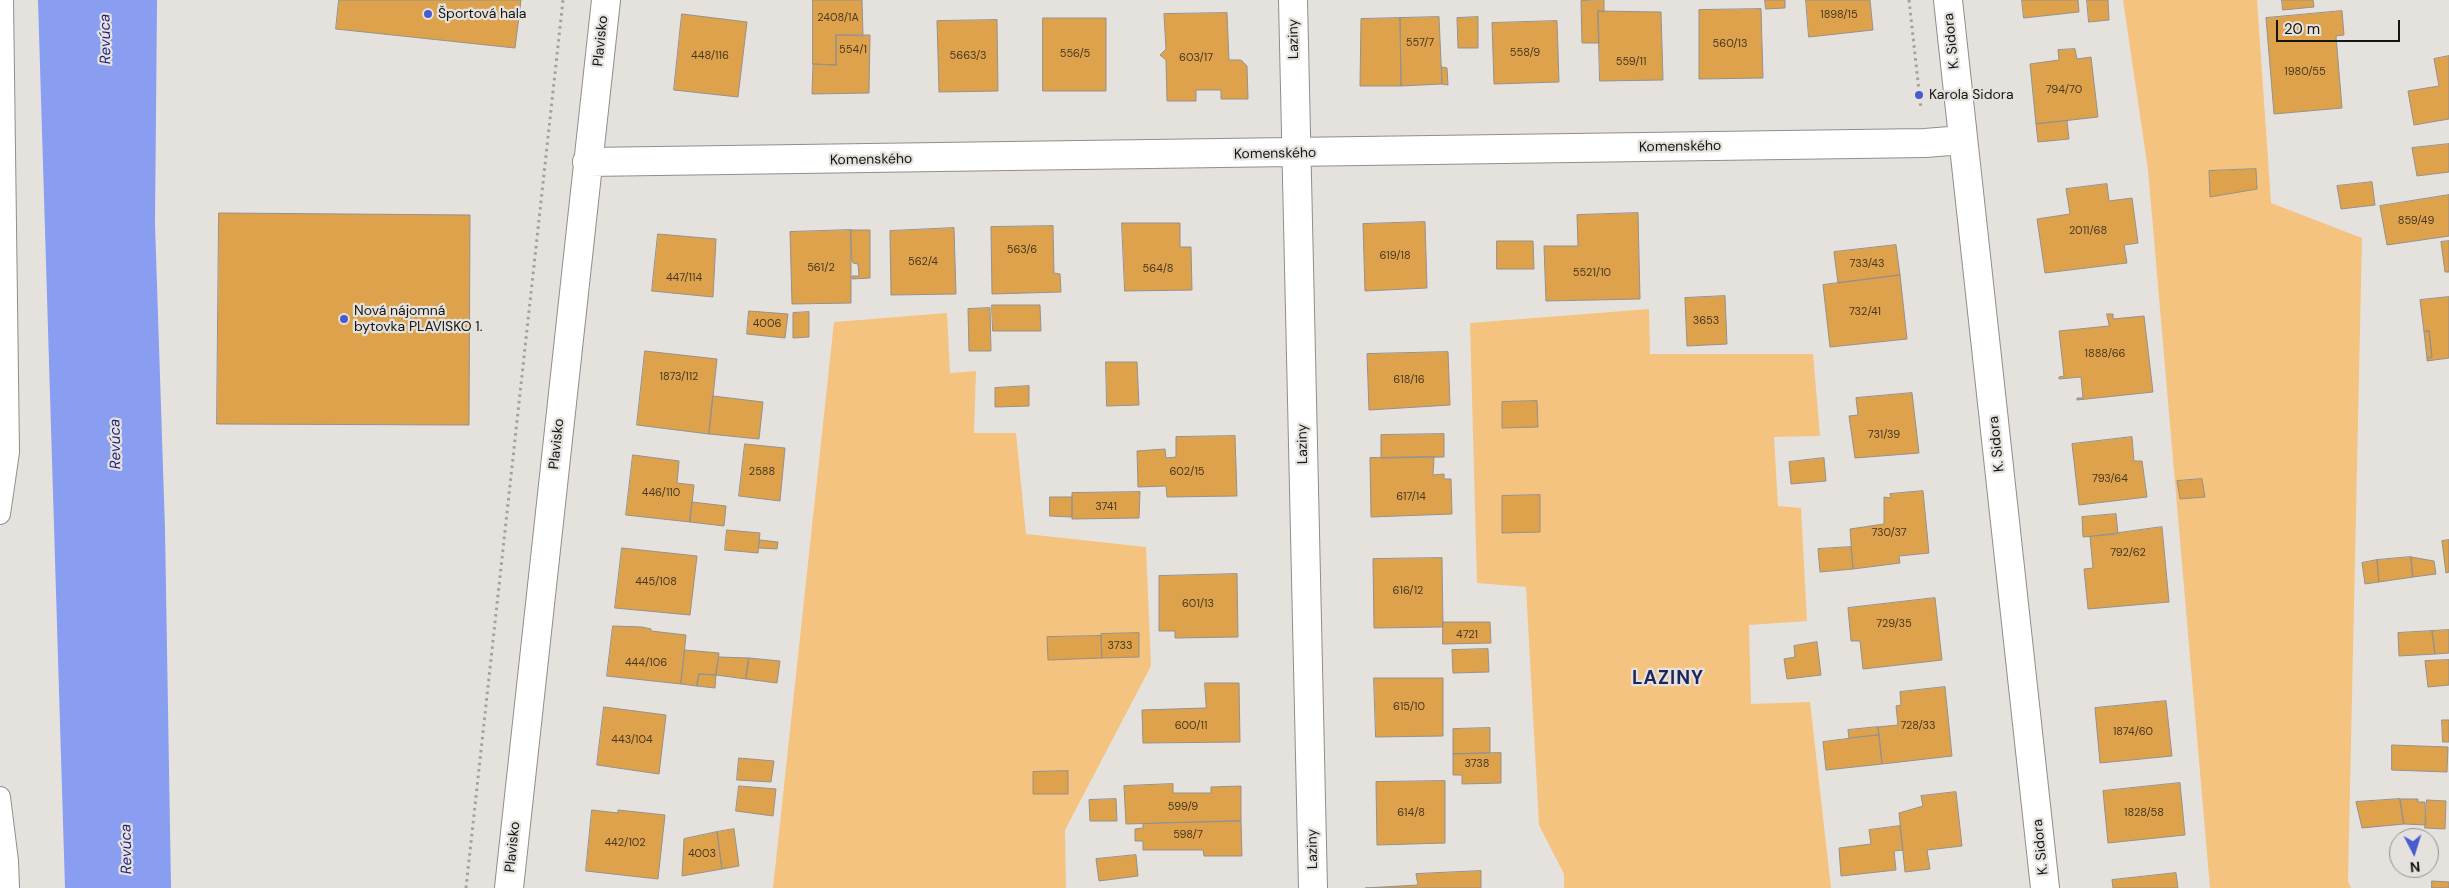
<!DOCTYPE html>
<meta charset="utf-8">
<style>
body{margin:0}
#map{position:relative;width:2449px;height:888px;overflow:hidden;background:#e5e2dd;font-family:"DM Sans",sans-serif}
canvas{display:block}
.north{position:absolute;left:2389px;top:828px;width:50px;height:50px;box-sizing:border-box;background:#e5e2dd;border:1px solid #92908d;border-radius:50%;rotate:175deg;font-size:14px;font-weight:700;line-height:20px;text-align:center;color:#161514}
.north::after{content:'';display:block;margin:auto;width:18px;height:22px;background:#4a5acf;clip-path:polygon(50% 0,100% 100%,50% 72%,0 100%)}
.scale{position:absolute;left:2276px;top:20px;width:124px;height:22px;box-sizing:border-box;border:2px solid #161514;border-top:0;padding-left:6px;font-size:15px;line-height:18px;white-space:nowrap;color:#161514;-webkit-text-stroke:4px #e5e2dd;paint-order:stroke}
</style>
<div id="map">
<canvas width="2449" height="888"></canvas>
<div class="north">N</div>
<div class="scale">20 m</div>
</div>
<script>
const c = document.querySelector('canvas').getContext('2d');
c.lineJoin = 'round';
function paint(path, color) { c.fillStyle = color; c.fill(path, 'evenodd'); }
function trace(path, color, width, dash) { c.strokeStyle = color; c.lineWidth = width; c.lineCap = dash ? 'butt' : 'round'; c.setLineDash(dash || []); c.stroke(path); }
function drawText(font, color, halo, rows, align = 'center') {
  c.font = font + ' "DM Sans",sans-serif'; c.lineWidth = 4.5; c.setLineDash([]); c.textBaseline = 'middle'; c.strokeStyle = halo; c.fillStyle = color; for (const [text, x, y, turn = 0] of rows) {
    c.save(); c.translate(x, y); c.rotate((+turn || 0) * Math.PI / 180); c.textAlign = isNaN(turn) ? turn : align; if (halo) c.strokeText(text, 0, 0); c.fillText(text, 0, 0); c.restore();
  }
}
const green = new Path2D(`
 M 2123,0 L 2257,0 L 2271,203 L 2362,238 L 2348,881 L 2351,888 L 2210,888 L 2148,170 Z
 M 1649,309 L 1650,354 L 1813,354 L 1820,436 L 1774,437 L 1778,506 L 1801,508 L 1807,621 L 1749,625 L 1751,704 L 1810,702 L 1831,888 L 1564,888 L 1564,874 L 1539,825 L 1526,587 L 1477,583 L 1470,323 Z
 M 947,313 L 950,373 L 976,371 L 974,433 L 1016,433 L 1026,534 L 1146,547 L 1151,666 L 1065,830 L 1066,888 L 773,888 L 834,322 Z`);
const water = new Path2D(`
 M 38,0 L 157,0 L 155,224 L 165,529 L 171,888 L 65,888 Z`);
const building = new Path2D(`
 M 339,0 L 521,0 L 515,48 L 336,29 Z
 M 813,0 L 862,0 L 863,36 L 836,35 L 836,65 L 813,64 Z
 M 1604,0 L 1604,12 L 1598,11 L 1599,43 L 1582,43 L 1581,1 Z
 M 1765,0 L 1785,0 L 1785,8 L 1766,9 Z
 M 1806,0 L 1870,0 L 1873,30 L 1809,37 Z
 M 2022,0 L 2078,0 L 2079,12 L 2024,18 Z
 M 2087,0 L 2108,0 L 2109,20 L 2089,22 Z
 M 2282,0 L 2313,0 L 2314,7 L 2283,10 Z
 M 1761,9 L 1763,78 L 1699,79 L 1699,10 Z
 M 1598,11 L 1661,12 L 1663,80 L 1600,81 Z
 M 2342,11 L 2344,35 L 2336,36 L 2342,108 L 2274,114 L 2266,18 Z
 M 1227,13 L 1229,60 L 1241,60 L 1247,66 L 1248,99 L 1221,99 L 1221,90 L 1196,90 L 1196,101 L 1167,101 L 1166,60 L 1160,55 L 1166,49 L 1164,14 Z
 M 682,14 L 747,22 L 738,97 L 674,90 Z
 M 1439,17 L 1442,84 L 1401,86 L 1400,18 Z
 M 1478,17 L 1478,48 L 1458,48 L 1457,18 Z
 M 1043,18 L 1106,18 L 1106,91 L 1043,91 Z
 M 1400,18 L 1401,86 L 1360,86 L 1361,19 Z
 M 997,20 L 998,91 L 939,92 L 937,21 Z
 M 1557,21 L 1559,82 L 1494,84 L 1492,23 Z
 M 836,35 L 870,35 L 869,93 L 812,94 L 813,64 L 836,65 Z
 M 2075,49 L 2077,59 L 2091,57 L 2098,117 L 2036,124 L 2030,64 L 2059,60 L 2058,50 Z
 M 2449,56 L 2449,119 L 2414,125 L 2408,91 L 2439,86 L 2434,59 Z
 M 1442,67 L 1447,68 L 1448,85 L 1442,84 Z
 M 2067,121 L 2069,139 L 2038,142 L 2036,124 Z
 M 2449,144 L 2449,172 L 2417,176 L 2412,148 Z
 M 2256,169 L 2257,189 L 2210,197 L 2209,171 Z
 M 2372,182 L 2375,205 L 2341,209 L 2337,186 Z
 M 2107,184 L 2109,201 L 2132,198 L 2138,243 L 2124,245 L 2127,263 L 2045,273 L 2037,219 L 2070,214 L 2066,189 Z
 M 2449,195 L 2449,236 L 2387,245 L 2380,206 Z
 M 219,213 L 470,215 L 469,425 L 217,424 Z
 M 1638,213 L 1640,299 L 1546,301 L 1544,246 L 1578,246 L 1577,215 Z
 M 1425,222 L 1427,288 L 1365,291 L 1363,224 Z
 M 1122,223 L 1180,223 L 1180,247 L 1191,247 L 1192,290 L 1125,291 Z
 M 1053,226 L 1054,273 L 1060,274 L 1061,292 L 992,294 L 991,227 Z
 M 954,228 L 956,294 L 891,295 L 890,231 Z
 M 851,230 L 870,230 L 870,278 L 852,279 L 852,276 L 859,276 L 858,264 L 853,263 L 852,261 Z
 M 851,230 L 851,303 L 792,304 L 790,232 Z
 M 658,234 L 716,239 L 713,297 L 652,291 Z
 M 1497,241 L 1533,241 L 1534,269 L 1497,269 Z
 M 2449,241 L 2449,272 L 2445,272 L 2441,242 Z
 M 1896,245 L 1900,275 L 1838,283 L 1834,252 Z
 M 1900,275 L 1907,339 L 1830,347 L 1823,285 Z
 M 1725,296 L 1727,344 L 1687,346 L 1685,298 Z
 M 2449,297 L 2449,358 L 2427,361 L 2427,358 L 2432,357 L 2429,331 L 2424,332 L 2420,300 Z
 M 992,305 L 1040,305 L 1041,331 L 993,331 Z
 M 990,308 L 991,351 L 969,351 L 968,309 Z
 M 749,311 L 788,314 L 785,338 L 747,334 Z
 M 809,312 L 809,337 L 793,338 L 793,313 Z
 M 2107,314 L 2113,314 L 2113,319 L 2144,316 L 2153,392 L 2077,400 L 2077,398 L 2083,398 L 2081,377 L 2059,379 L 2059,377 L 2064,376 L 2059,331 L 2109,326 Z
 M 2429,331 L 2432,357 L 2427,358 L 2424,332 Z
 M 645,351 L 717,359 L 709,434 L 637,425 Z
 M 1448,352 L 1450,405 L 1369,410 L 1367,354 Z
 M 1106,362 L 1137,362 L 1139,405 L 1107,406 Z
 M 1029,386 L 1029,406 L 995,407 L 995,388 Z
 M 1912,393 L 1919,453 L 1855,458 L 1849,416 L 1858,415 L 1856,398 Z
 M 713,396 L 763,402 L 759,439 L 709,434 Z
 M 1537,401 L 1538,427 L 1502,428 L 1502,402 Z
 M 1444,434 L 1444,457 L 1381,458 L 1381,435 Z
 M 1235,436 L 1237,496 L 1167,497 L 1166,486 L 1138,487 L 1137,451 L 1165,449 L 1166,458 L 1176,457 L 1176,437 Z
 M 2132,437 L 2134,461 L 2142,461 L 2147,497 L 2079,505 L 2072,444 Z
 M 745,444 L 785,448 L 780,501 L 739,496 Z
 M 633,455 L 679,461 L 677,483 L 694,485 L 690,522 L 626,515 Z
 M 1434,457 L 1433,475 L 1444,474 L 1444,479 L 1451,479 L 1452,514 L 1371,517 L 1370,458 Z
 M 1824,458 L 1826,481 L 1791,484 L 1789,462 Z
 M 2202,479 L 2205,497 L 2180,499 L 2177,481 Z
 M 1923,491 L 1929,553 L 1899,556 L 1900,563 L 1853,569 L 1850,529 L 1884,524 L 1884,497 L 1891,498 L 1890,494 Z
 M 1140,492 L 1139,518 L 1072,519 L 1072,493 Z
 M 1540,495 L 1540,532 L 1502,533 L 1502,496 Z
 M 1050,497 L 1072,497 L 1072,517 L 1050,516 Z
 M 692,502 L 726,506 L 724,526 L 690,522 Z
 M 2116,514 L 2118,534 L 2083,537 L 2082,517 Z
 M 2162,527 L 2169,602 L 2088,609 L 2084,569 L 2093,568 L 2090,537 Z
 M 727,530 L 760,533 L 758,553 L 725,550 Z
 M 760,540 L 778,542 L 777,549 L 759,548 Z
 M 2449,540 L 2449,572 L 2446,573 L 2442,541 Z
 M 1851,547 L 1853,569 L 1820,572 L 1818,549 Z
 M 622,548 L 697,556 L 690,615 L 615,608 Z
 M 2411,557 L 2434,561 L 2436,574 L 2413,577 Z
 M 2411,557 L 2413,577 L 2379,582 L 2377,560 Z
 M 1442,558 L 1443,627 L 1374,628 L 1373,559 Z
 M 2377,560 L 2379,582 L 2365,584 L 2362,563 Z
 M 1237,574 L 1238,637 L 1175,638 L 1175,631 L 1159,631 L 1159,576 Z
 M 1935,598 L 1942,660 L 1863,669 L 1860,641 L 1851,641 L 1848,608 Z
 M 1443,622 L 1490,622 L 1491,643 L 1443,644 Z
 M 613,626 L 642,627 L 651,629 L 651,631 L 686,635 L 681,684 L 607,676 Z
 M 2449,630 L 2449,653 L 2435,654 L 2432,631 Z
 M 2432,631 L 2435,654 L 2399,656 L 2398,633 Z
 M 1139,633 L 1139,657 L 1102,658 L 1101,634 Z
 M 1101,636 L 1102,658 L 1048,660 L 1047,637 Z
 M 1817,642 L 1821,675 L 1787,679 L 1784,659 L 1795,657 L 1794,646 Z
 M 1488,649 L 1489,672 L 1453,673 L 1452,650 Z
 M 685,650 L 719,653 L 716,675 L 699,674 L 697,686 L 681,684 Z
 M 719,657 L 749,658 L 746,679 L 716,675 Z
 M 749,658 L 780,661 L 777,683 L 746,679 Z
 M 2449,660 L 2449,685 L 2428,687 L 2425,661 Z
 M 699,674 L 716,675 L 715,688 L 697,686 Z
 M 1374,678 L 1443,678 L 1443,736 L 1376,737 Z
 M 1205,683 L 1239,683 L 1240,742 L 1143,743 L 1142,710 L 1206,708 Z
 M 1945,687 L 1952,756 L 1882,764 L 1878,727 L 1898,725 L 1896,706 L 1901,705 L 1900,692 Z
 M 2166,701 L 2172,756 L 2100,763 L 2095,708 Z
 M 604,707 L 666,715 L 659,774 L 597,765 Z
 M 2442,720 L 2449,720 L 2449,742 L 2443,742 Z
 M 1878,727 L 1879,735 L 1849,738 L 1848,730 Z
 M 1490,728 L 1490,753 L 1453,754 L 1453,729 Z
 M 1879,735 L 1882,764 L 1826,770 L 1823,742 Z
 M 2392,745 L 2448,747 L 2447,772 L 2392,770 Z
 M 1501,753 L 1501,783 L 1462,784 L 1462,775 L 1453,775 L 1453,754 Z
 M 739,758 L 774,761 L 771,782 L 737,780 Z
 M 1068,771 L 1068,794 L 1033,794 L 1033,772 Z
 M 1445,781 L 1445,843 L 1377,845 L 1376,782 Z
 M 2180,783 L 2185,835 L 2108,843 L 2103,791 Z
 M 1173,784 L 1173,793 L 1211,793 L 1211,787 L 1241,786 L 1241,821 L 1126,824 L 1124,786 Z
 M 739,786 L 776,789 L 773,816 L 736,811 Z
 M 1956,792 L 1962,846 L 1927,850 L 1930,869 L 1905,872 L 1899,813 L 1923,806 L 1921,796 Z
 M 1116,799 L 1117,821 L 1090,821 L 1089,800 Z
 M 2400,799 L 2404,824 L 2362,828 L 2356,802 Z
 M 2400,799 L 2418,799 L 2418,802 L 2425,802 L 2426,825 L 2404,824 Z
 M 2427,800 L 2446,801 L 2445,829 L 2425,828 Z
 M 592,810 L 618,813 L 618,810 L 665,815 L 658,879 L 586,871 Z
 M 1241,821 L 1242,856 L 1204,856 L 1203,850 L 1143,850 L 1143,841 L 1135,841 L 1135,829 L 1143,828 L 1143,824 Z
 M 1900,826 L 1903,850 L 1894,851 L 1896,870 L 1841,876 L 1839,848 L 1871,844 L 1869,830 Z
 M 734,829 L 739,866 L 722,869 L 717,832 Z
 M 717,832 L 722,869 L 682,876 L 684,839 Z
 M 1136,855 L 1138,876 L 1099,881 L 1096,859 Z
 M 1481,871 L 1481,888 L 1365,888 L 1418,885 L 1416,874 Z
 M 2176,873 L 2178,888 L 2113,888 L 2112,880 Z
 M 2432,881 L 2449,882 L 2449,888 L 2432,888 Z`);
const path = new Path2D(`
 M 1909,0 L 1921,109
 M 466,888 L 563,0`);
const service = new Path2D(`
 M 0,514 L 9,452 L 3,0
 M 0,797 L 8,861 L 9,888`);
const minor = new Path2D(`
 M 1293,0 L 1313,888
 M 1948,0 L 2045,888
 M 587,162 L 1925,143 L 1963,140
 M 509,888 L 606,0`);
const markers = [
 [428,14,5,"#4a5acf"],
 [1919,95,5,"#4a5acf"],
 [344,319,5,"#4a5acf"]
];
const numberNames = [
 ["1898/15",1839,15],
 ["2408/1A",838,18],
 ["557/7",1420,43],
 ["560/13",1730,44],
 ["554/1",853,50],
 ["558/9",1525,53],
 ["556/5",1075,54],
 ["448/116",710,56],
 ["5663/3",968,56],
 ["603/17",1196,58],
 ["559/11",1631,62],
 ["1980/55",2305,72],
 ["794/70",2064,90],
 ["859/49",2416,221],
 ["2011/68",2088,231],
 ["563/6",1022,250],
 ["619/18",1395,256],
 ["562/4",923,262],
 ["733/43",1867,264],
 ["561/2",821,268],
 ["564/8",1158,269],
 ["5521/10",1592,273],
 ["447/114",684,278],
 ["732/41",1865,312],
 ["3653",1706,321],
 ["4006",767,324],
 ["1888/66",2105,354],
 ["1873/112",679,377],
 ["618/16",1409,380],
 ["731/39",1884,435],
 ["2588",762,472],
 ["602/15",1187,472],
 ["793/64",2110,479],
 ["446/110",661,493],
 ["617/14",1411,497],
 ["3741",1106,507],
 ["730/37",1889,533],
 ["792/62",2128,553],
 ["445/108",656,582],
 ["616/12",1408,591],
 ["601/13",1198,604],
 ["729/35",1894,624],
 ["4721",1467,635],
 ["3733",1120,646],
 ["444/106",646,663],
 ["615/10",1409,707],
 ["600/11",1191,726],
 ["728/33",1918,726],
 ["1874/60",2133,732],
 ["443/104",632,740],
 ["3738",1477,764],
 ["599/9",1183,807],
 ["614/8",1411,813],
 ["1828/58",2144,813],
 ["598/7",1188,835],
 ["442/102",625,843],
 ["4003",702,854]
];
const poiNames = [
 ["Športová hala",438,14],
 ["Karola Sidora",1929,95],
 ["Nová nájomná",354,311],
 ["bytovka PLAVISKO 1.",354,327]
];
const streetNames = [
 ["Laziny",1294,39,-91],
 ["Plavisko",601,41,-84],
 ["K. Sidora",1952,41,-96],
 ["Komenského",1680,147,-1],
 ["Komenského",1275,154,-1],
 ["Komenského",871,160,-1],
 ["Plavisko",557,444,-84],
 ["Laziny",1303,444,-91],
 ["K. Sidora",1997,444,-96],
 ["Plavisko",513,847,-84],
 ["K. Sidora",2041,847,-96],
 ["Laziny",1313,849,-91]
];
const waterNames = [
 ["Revúca",106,39,-91],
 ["Revúca",116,444,-91],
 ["Revúca",127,849,-91]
];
const districtNames = [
 ["LAZINY",1668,679]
];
paint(green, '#f4c380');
paint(water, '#899df1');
paint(building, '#dda24b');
trace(building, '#94918e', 1);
trace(service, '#918e8a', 22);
trace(minor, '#918e8a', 30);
trace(path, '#a3a09d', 3, [2.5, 4]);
trace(service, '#fff', 20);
trace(minor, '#fff', 28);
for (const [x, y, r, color] of markers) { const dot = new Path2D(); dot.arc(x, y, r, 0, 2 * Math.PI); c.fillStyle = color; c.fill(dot); trace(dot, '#e5e2dd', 2); }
drawText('11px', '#483822', null, numberNames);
drawText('14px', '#161514', '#e5e2dd', poiNames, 'left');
drawText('14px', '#161514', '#e5e2dd', streetNames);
drawText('italic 15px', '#1e1f7e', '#e5e2dd', waterNames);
c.letterSpacing = '1px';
drawText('bold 19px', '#1d255d', '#e5e2dd', districtNames);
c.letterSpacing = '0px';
</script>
